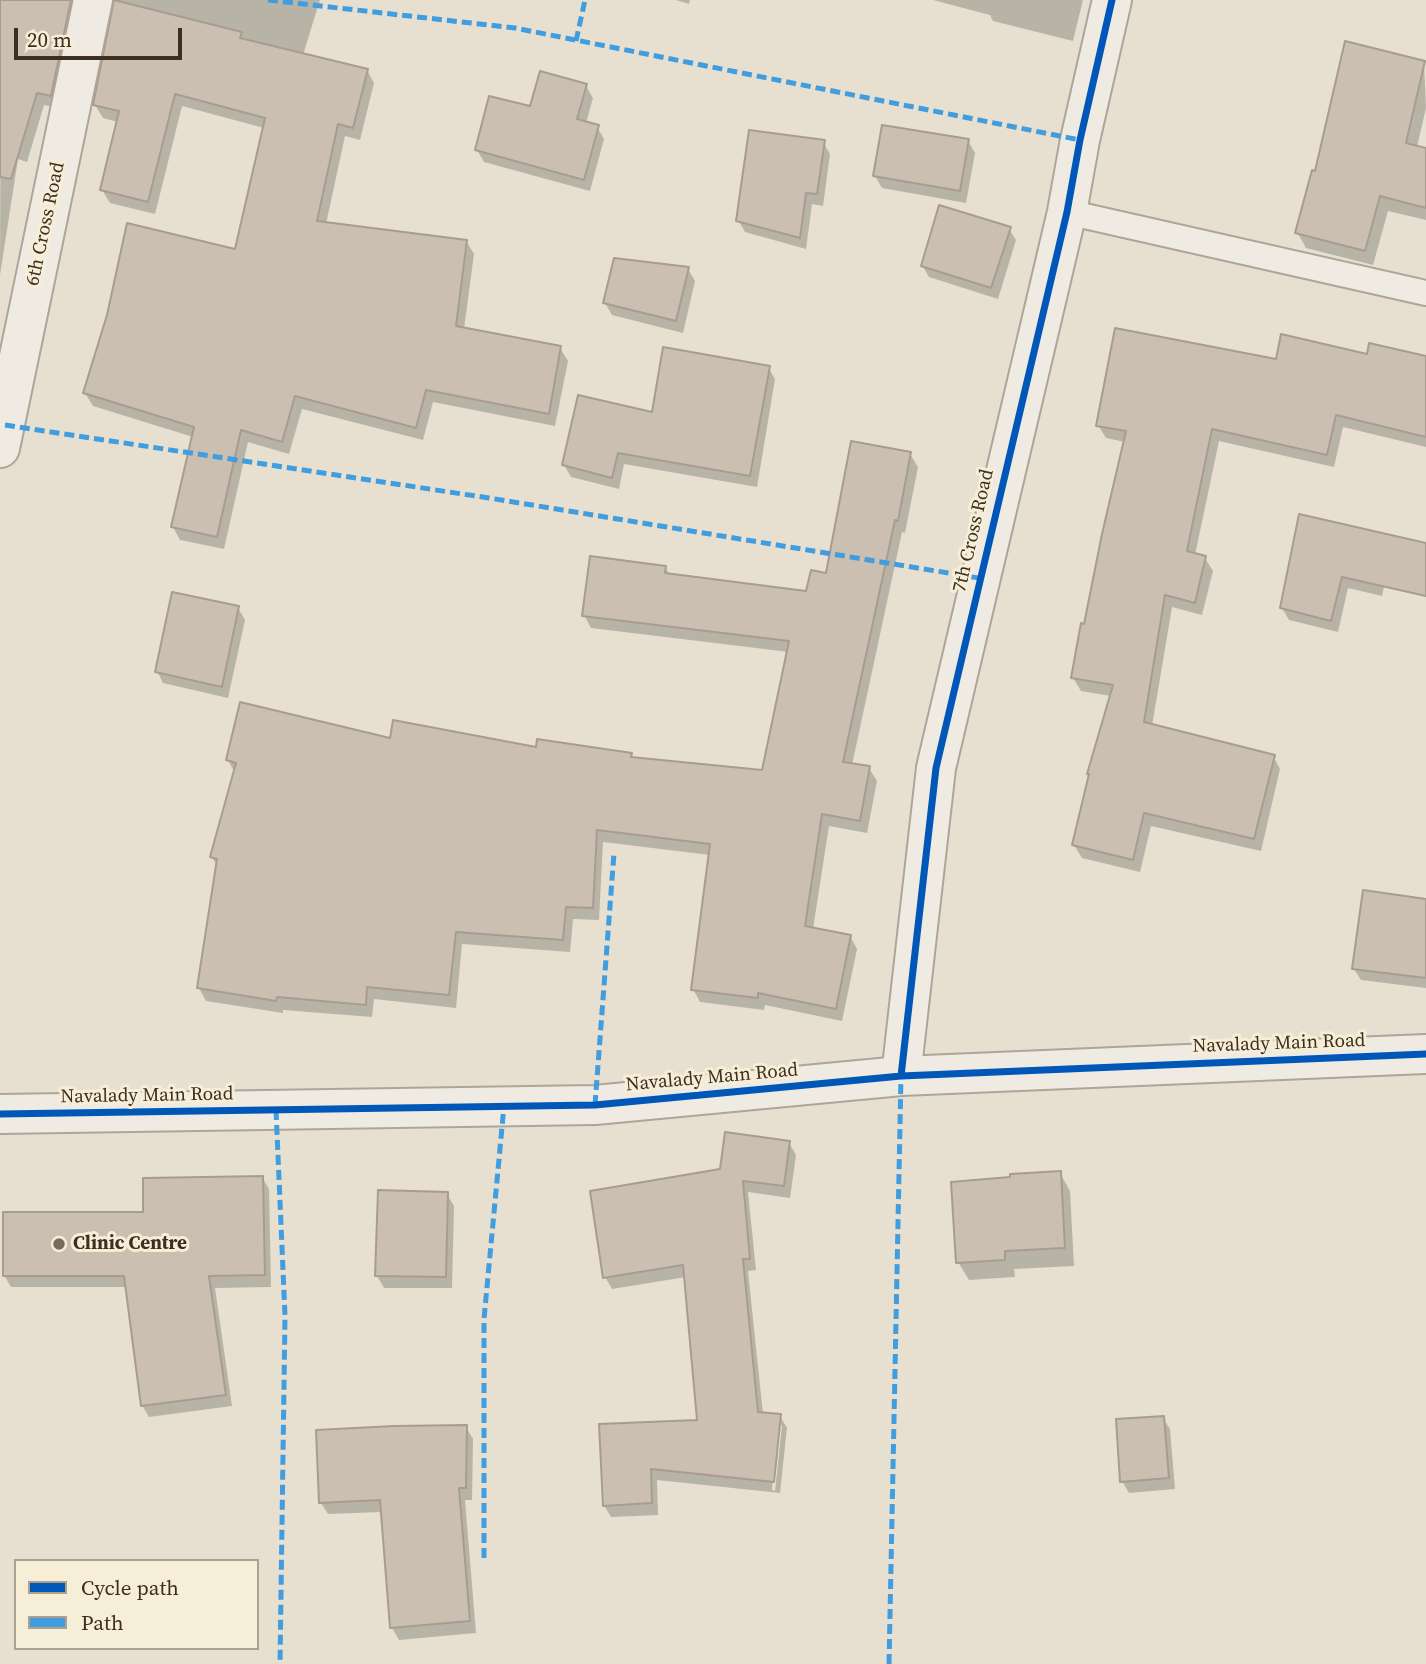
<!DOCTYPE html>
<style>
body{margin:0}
#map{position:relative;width:1426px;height:1664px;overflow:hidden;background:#e7e0d1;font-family:"Source Serif 4",serif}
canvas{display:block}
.legend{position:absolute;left:14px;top:1559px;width:245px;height:91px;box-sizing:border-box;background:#f7eed8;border:2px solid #ada18e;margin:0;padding:9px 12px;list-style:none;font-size:21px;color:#3d2e20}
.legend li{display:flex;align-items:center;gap:14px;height:35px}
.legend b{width:35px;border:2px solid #ada18e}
.scale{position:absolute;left:14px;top:28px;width:168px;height:32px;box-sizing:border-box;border:4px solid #3d2e20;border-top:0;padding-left:9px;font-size:21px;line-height:24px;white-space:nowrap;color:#3d2e20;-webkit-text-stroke:5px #f7eed8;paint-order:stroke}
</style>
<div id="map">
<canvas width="1426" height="1664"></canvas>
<ul class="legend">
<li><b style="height:9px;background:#0057b8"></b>Cycle path</li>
<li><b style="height:9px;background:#3f9de0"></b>Path</li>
</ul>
<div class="scale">20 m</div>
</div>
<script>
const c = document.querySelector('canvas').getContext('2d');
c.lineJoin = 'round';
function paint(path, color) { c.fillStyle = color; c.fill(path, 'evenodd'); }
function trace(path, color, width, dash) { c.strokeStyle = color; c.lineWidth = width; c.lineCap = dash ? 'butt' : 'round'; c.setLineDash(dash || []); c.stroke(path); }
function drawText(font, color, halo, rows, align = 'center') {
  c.font = font + ' "Source Serif 4",serif'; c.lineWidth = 6; c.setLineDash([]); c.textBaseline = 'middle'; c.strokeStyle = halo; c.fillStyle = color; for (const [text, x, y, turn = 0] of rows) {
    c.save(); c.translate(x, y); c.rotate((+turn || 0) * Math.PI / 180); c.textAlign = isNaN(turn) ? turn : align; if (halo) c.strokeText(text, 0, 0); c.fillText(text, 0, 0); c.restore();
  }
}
const shadow = new Path2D(`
 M 1,0 L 83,0 L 58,108 L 44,105 L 27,162 L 18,159 L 0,275 Z
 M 116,0 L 320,0 L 303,55 L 367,70 L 374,83 L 360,140 L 345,136 L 326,224 L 466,241 L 474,254 L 464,329 L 560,348 L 568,361 L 555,426 L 433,402 L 423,440 L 302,409 L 289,454 L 248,442 L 224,549 L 180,540 L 173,527 L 193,437 L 93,406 L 85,393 L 237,251 L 264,128 L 182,106 L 155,214 L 110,203 L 102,190 L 118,122 L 103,118 L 95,105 Z
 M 676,0 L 690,0 L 689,4 Z
 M 933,0 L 1083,0 L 1073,41 L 993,21 L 990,15 Z
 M 1424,62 L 1426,108 L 1417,147 L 1426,150 L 1426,220 L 1388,211 L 1373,265 L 1306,248 L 1297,232 Z
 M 586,86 L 593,98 L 586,123 L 597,127 L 604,139 L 590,191 L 484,162 L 477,150 L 531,109 Z
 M 968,141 L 975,153 L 966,203 L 882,188 L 875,176 Z
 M 823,142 L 830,154 L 823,206 L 812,204 L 806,249 L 745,232 L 738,220 Z
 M 1009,229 L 1016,240 L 998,299 L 929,277 L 922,265 Z
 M 688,269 L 695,281 L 683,333 L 612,315 L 605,303 Z
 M 1368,356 L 1426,358 L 1426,447 L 1343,427 L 1334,467 L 1219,441 L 1195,555 L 1205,558 L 1213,571 L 1202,615 L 1172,607 L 1152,726 L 1273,756 L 1280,769 L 1261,851 L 1151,826 L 1140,872 L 1082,858 L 1074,845 L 1111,696 L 1081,691 L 1073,678 L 1125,442 L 1106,438 L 1098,425 L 1277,361 Z
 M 768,367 L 775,379 L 757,487 L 624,464 L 619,489 L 571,477 L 564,465 L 653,414 Z
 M 910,454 L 918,467 L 905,533 L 902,532 L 852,765 L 869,768 L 877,781 L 867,833 L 829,826 L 813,929 L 850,936 L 857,949 L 842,1021 L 765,1005 L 764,1010 L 700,1002 L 693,989 L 710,855 L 603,842 L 599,920 L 573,919 L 570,952 L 462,944 L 456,1008 L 374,999 L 372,1017 L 283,1010 L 283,1013 L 206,1001 L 199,988 L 218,867 L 211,856 L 235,773 L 228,760 L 391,741 L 630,754 L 633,759 L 763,772 L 789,652 L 591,628 L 584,615 L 665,567 L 670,575 L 807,593 L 828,575 Z
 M 1393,547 L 1382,596 L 1348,588 L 1338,632 L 1289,620 L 1282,608 Z
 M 238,608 L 245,620 L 228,698 L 163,683 L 157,671 Z
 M 1426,901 L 1426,988 L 1361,980 L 1354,969 Z
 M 789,1143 L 796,1155 L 790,1198 L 748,1192 L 756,1270 L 748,1271 L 763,1414 L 780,1416 L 787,1428 L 780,1493 L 657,1480 L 658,1515 L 611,1517 L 604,1505 L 699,1421 L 686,1277 L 612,1289 L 605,1277 L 721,1171 ZM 778,1425 L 782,1425 L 775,1491 L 772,1490 Z
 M 1060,1173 L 1070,1191 L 1074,1266 L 1014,1269 L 1015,1277 L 969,1280 L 958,1262 Z
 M 262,1177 L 269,1189 L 271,1287 L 215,1288 L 232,1406 L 149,1417 L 142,1405 L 127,1287 L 11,1287 L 4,1275 L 145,1214 Z
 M 447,1194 L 454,1206 L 452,1288 L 384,1288 L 377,1276 Z
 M 1163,1418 L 1170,1429 L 1175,1489 L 1129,1493 L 1122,1481 Z
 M 466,1427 L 473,1439 L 472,1500 L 465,1500 L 476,1633 L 399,1640 L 392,1628 L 382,1512 L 328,1514 L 321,1503 Z`);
const building = new Path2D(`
 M 0,0 L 71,0 L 51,96 L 37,93 L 11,179 L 0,177 Z
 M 114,0 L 242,32 L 240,38 L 368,69 L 353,128 L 338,124 L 317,221 L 467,240 L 456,326 L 561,346 L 549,414 L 426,390 L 416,428 L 295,396 L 282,442 L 241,430 L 217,537 L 171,527 L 194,427 L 83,393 L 107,315 L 127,223 L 235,249 L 265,118 L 175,94 L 148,202 L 100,190 L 119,111 L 93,105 Z
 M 1345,41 L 1425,61 L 1406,143 L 1426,148 L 1426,208 L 1380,196 L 1365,251 L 1295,233 L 1312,170 L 1315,171 Z
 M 540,71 L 587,84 L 577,119 L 599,125 L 584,180 L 475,150 L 489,96 L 530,106 Z
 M 882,125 L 969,139 L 960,191 L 873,176 Z
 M 749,130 L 825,140 L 817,194 L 806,193 L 800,238 L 736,221 Z
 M 939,205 L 1011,227 L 991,288 L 921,266 Z
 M 614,258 L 689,267 L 676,321 L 603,303 Z
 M 1115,328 L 1276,359 L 1281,334 L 1367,354 L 1369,343 L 1426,356 L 1426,437 L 1336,415 L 1327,455 L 1212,429 L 1187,551 L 1206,556 L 1195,603 L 1165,595 L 1144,722 L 1275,755 L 1254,839 L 1144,813 L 1133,860 L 1072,845 L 1089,774 L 1087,774 L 1113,685 L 1071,678 L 1081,623 L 1084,624 L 1102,534 L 1126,431 L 1096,426 Z
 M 663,347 L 770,366 L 750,476 L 618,453 L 612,478 L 562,465 L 578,395 L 652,412 Z
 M 851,441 L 911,452 L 898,521 L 895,520 L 843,762 L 870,766 L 860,821 L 822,814 L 805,926 L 851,935 L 836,1009 L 758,993 L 758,998 L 691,990 L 710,844 L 597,830 L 593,908 L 566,907 L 563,940 L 456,932 L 449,995 L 367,987 L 366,1005 L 277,997 L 276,1001 L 197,988 L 217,859 L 210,857 L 236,763 L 226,760 L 240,702 L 390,738 L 393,720 L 536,747 L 537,739 L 632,753 L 631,757 L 762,770 L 789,641 L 582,616 L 590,556 L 666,566 L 665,573 L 806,591 L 811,570 L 826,573 Z
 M 1299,514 L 1426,543 L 1426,596 L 1342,577 L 1331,621 L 1280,608 Z
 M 172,592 L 239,606 L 222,687 L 155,672 Z
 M 1363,890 L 1426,899 L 1426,978 L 1352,969 Z
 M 725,1132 L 790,1141 L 784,1186 L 743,1181 L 750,1259 L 743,1259 L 758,1412 L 781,1414 L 774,1482 L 651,1469 L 652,1503 L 603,1506 L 599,1424 L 697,1420 L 683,1265 L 603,1278 L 590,1191 L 720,1169 Z
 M 1061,1171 L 1065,1248 L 1005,1251 L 1005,1260 L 956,1263 L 951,1182 L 1010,1177 L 1010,1174 Z
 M 263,1176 L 265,1275 L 209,1276 L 226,1395 L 141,1406 L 124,1276 L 3,1276 L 3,1212 L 143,1212 L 143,1178 Z
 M 378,1190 L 448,1192 L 446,1277 L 375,1276 Z
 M 1164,1416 L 1169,1478 L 1120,1482 L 1116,1419 Z
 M 467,1425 L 466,1488 L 459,1488 L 470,1621 L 390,1628 L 380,1500 L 319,1503 L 316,1430 L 394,1426 Z`);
const service = new Path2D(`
 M 1067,212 L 1426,293`);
const minor = new Path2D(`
 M 0,448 L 93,0
 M 901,1076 L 936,768 L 1067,212 L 1080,140 L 1112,0`);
const tertiary = new Path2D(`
 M 0,1114 L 595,1105 L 901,1076 L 1426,1054`);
const quiet = new Path2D(`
 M 268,0 L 515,28 L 1080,140
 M 576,41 L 585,0
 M 5,425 L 489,498 L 979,578
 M 595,1105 L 614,853
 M 276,1110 L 285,1316 L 280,1664
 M 484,1558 L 484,1319 L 504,1106
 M 889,1664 L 901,1076`);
const cycleway = new Path2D(`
 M 901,1076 L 936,768 L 1067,212 L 1080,140 L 1112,0
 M 0,1114 L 595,1105 L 901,1076 L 1426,1054`);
const markers = [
 [59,1244,7,"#786c5e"]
];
const streetNames = [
 ["6th Cross Road",46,224,-78],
 ["7th Cross Road",974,531,-77],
 ["Navalady Main Road",1279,1044,-2],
 ["Navalady Main Road",712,1078,-5],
 ["Navalady Main Road",147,1096,-1]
];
const poiNames = [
 ["Clinic Centre",73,1244]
];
paint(shadow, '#0003');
paint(building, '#cbbfb2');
trace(building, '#a89c90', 2);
trace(service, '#ada599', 28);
trace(minor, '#ada599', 42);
trace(tertiary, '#ada599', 42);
trace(service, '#efebe3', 24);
trace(minor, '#efebe3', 38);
trace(tertiary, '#efebe3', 38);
trace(quiet, '#3f9de0', 5, [10, 5]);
trace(cycleway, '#0057b8', 7);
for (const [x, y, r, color] of markers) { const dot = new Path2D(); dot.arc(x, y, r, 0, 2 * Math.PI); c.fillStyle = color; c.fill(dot); trace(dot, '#f7eed8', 2.5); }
drawText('19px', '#3d2e20', '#f7eed8', streetNames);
drawText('bold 19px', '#3d2e20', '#f7eed8', poiNames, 'left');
</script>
